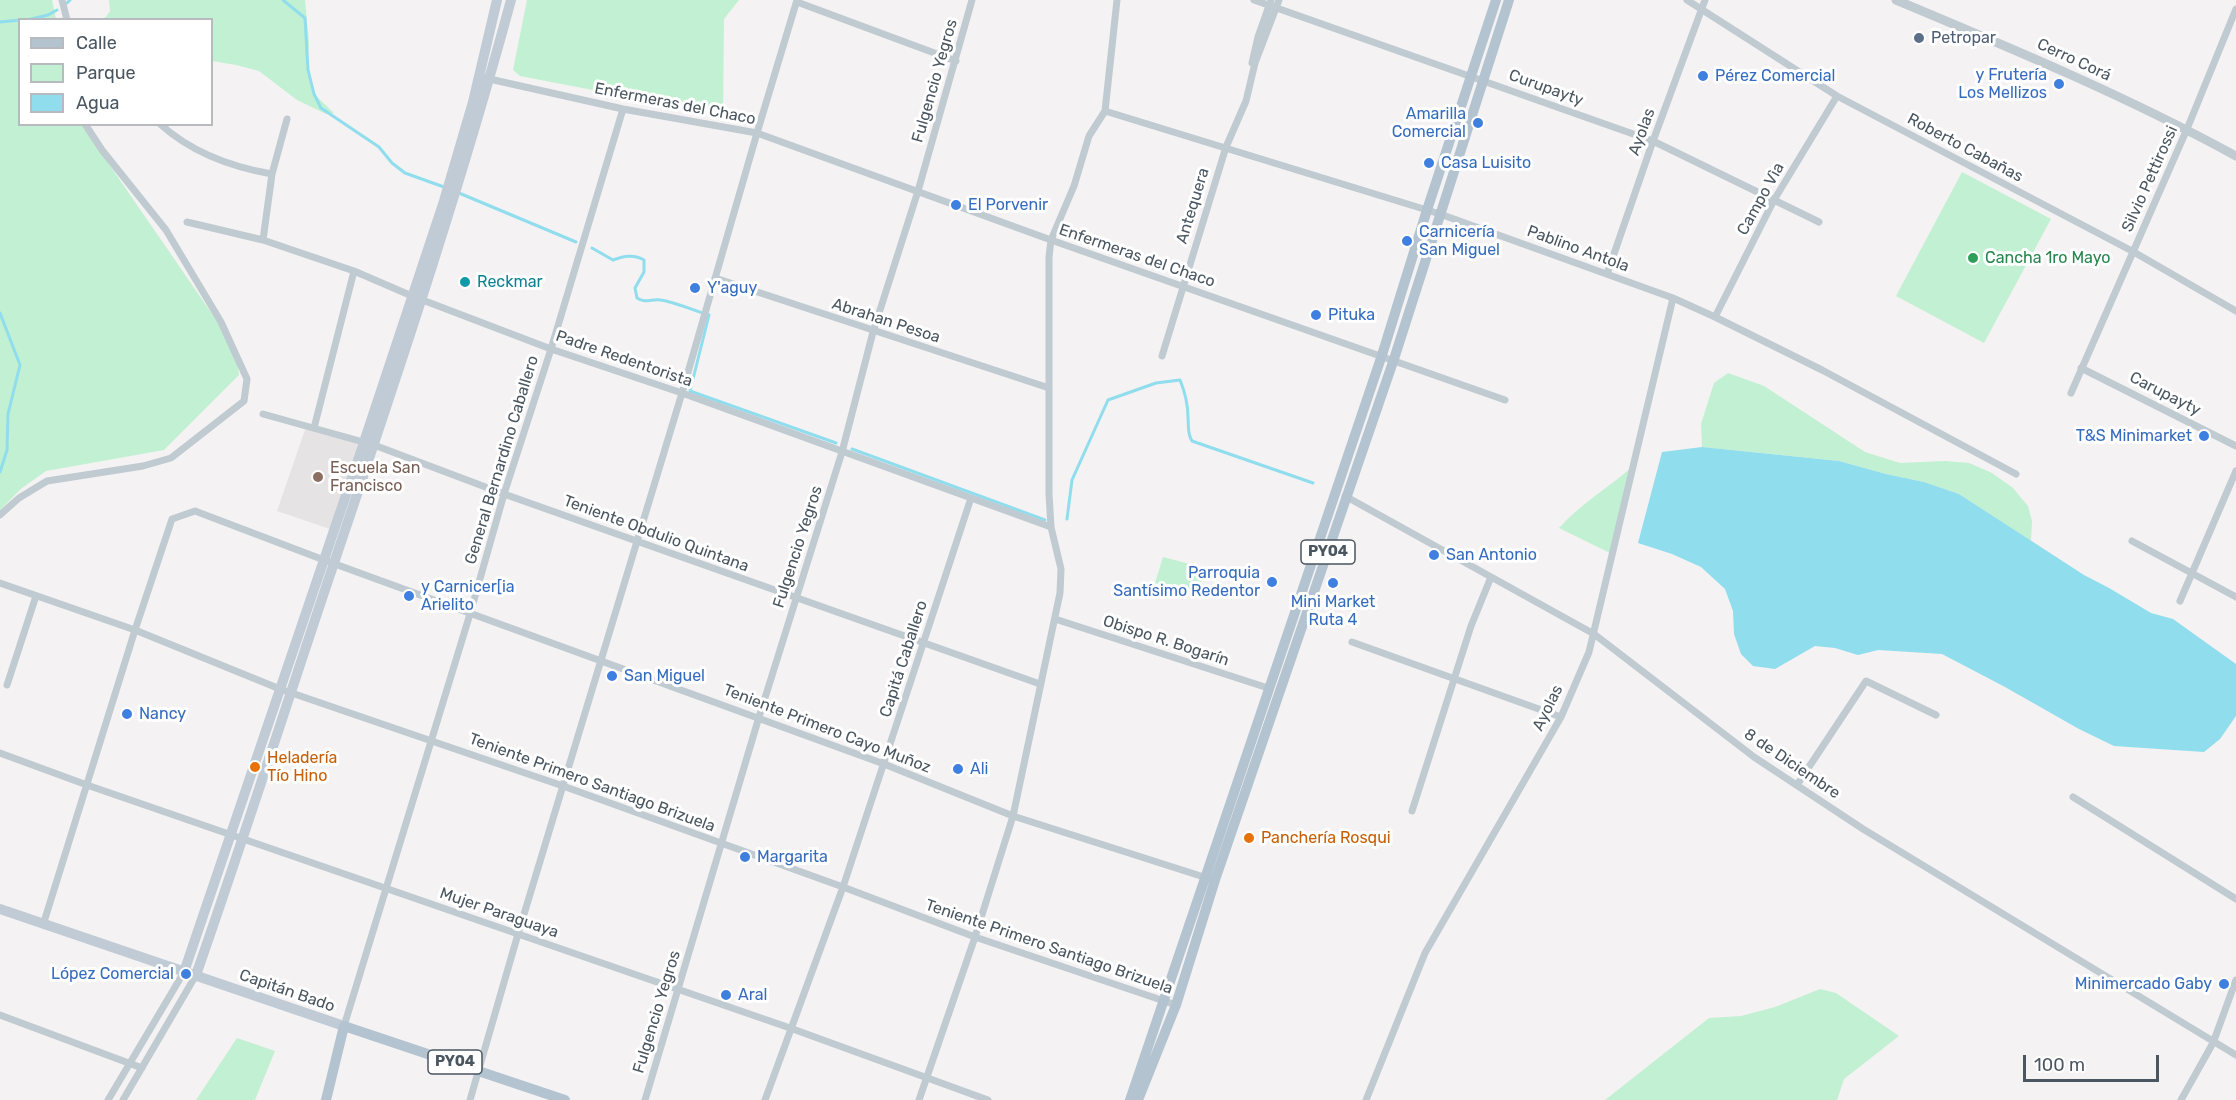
<!DOCTYPE html>
<meta charset="utf-8">
<style>
body{margin:0}
#map{position:relative;width:2236px;height:1100px;overflow:hidden;background:#f4f2f2;font-family:Rubik,sans-serif}
canvas{display:block}
.legend{position:absolute;left:18px;top:18px;width:195px;height:108px;box-sizing:border-box;background:#fff;border:2px solid #b7bbbf;margin:0;padding:8px 10px;list-style:none;font-size:18px;color:#4a5660}
.legend li{display:flex;align-items:center;gap:12px;height:30px}
.legend b{width:30px;border:2px solid #b7bbbf}
.scale{position:absolute;left:2023px;top:1055px;width:136px;height:27px;box-sizing:border-box;border:3px solid #4a5660;border-top:0;padding-left:8px;font-size:18px;line-height:21px;white-space:nowrap;color:#4a5660;-webkit-text-stroke:4px #fff;paint-order:stroke}
</style>
<div id="map">
<canvas width="2236" height="1100"></canvas>
<ul class="legend">
<li><b style="height:8px;background:#b3c3d0"></b>Calle</li>
<li><b style="height:16px;background:#c2f0d2"></b>Parque</li>
<li><b style="height:16px;background:#90dded"></b>Agua</li>
</ul>
<div class="scale">100 m</div>
</div>
<script>
const c = document.querySelector('canvas').getContext('2d');
c.lineJoin = 'round';
function paint(path, color) { c.fillStyle = color; c.fill(path, 'evenodd'); }
function trace(path, color, width, dash) { c.strokeStyle = color; c.lineWidth = width; c.lineCap = dash ? 'butt' : 'round'; c.setLineDash(dash || []); c.stroke(path); }
function drawText(font, color, halo, rows, align = 'center') {
  c.font = font + ' Rubik,sans-serif'; c.lineWidth = 6; c.setLineDash([]); c.textBaseline = 'middle'; c.strokeStyle = halo; c.fillStyle = color; for (const [text, x, y, turn = 0] of rows) {
    c.save(); c.translate(x, y); c.rotate((+turn || 0) * Math.PI / 180); c.textAlign = isNaN(turn) ? turn : align; if (halo) c.strokeText(text, 0, 0); c.fillText(text, 0, 0); c.restore();
  }
}
const education = new Path2D(`
 M 306,427 L 358,443 L 330,529 L 277,511 Z`);
const green = new Path2D(`
 M 0,0 L 52,0 L 56,19 L 20,20 L 20,124 L 82,125 L 232,343 L 236,354 L 239,375 L 164,450 L 46,471 L 22,488 L 0,510 Z
 M 109,0 L 305,0 L 309,43 L 307,72 L 314,94 L 334,113 L 326,114 L 297,100 L 259,71 L 236,65 L 212,61 L 212,20 L 100,19 L 106,17 L 110,11 Z
 M 527,0 L 739,0 L 724,19 L 723,115 L 520,76 L 513,70 Z
 M 1962,172 L 2051,219 L 1984,343 L 1896,296 Z
 M 1728,373 L 1764,386 L 1865,452 L 1900,463 L 1945,461 L 1969,463 L 1992,473 L 2013,488 L 2028,506 L 2032,521 L 2031,541 L 1959,494 L 1924,482 L 1886,474 L 1839,461 L 1702,447 L 1701,424 L 1714,383 Z
 M 1632,467 L 1612,554 L 1559,528 C 1579,505 1608,488 1632,467 Z
 M 1163,557 L 1205,568 L 1198,595 L 1155,583 Z
 M 1820,989 L 1836,993 L 1899,1036 L 1844,1079 L 1837,1100 L 1605,1100 L 1709,1018 L 1741,1016 L 1775,1007 Z
 M 237,1038 L 275,1051 L 255,1100 L 196,1100 Z`);
const water = new Path2D(`
 M 1702,447 L 1839,461 L 1886,474 L 1924,482 L 1959,494 L 2084,575 L 2109,588 L 2151,613 L 2173,619 L 2236,664 L 2236,716 L 2220,739 L 2204,752 L 2114,746 L 2079,729 L 2005,687 L 1942,654 L 1878,650 L 1858,655 L 1835,648 L 1815,646 L 1775,669 L 1753,666 L 1741,654 L 1734,634 L 1733,611 L 1725,589 L 1701,567 L 1672,554 L 1638,543 L 1662,452 Z`);
const stream = new Path2D(`
 M 283,0 L 305,18 L 308,70 L 314,94 L 321,108 L 379,147 L 392,163 L 405,173 L 444,187
 M 67,3 L 70,0
 M 27,20 L 48,15 L 57,10
 M 0,22 L 20,20
 M 459,193 L 576,242
 M 592,248 L 613,260 C 624,256 634,254 644,260 L 644,272 L 635,288 L 637,298 C 646,304 652,298 661,300 C 677,303 693,310 709,315 L 690,391 L 836,443
 M 0,313 L 20,365 L 8,414 L 7,450 L 0,472
 M 852,449 L 1045,520
 M 1067,519 L 1072,480 L 1108,400 L 1156,383 L 1180,380 C 1185,392 1188,405 1188,418 C 1189,427 1187,433 1192,441 L 1313,483`);
const minor = new Path2D(`
 M 62,0 L 67,20
 M 1254,0 L 1653,141 L 1819,222
 M 1687,0 L 1837,96 L 2132,251 L 2236,311
 M 797,2 L 956,61
 M 1252,63 L 1258,37 L 1271,0
 M 485,78 L 623,109 L 757,133 L 1051,240 L 1505,400
 M 1105,111 L 1440,214 L 1673,298 L 1715,317 L 1822,370 L 2016,474
 M 160,124 C 191,152 231,167 272,174
 M 187,222 L 263,240 L 354,271 L 412,296 L 551,349 L 682,393 L 1051,527
 M 263,240 L 272,174 L 287,119
 M 1607,274 L 1653,141 L 1705,0
 M 715,278 L 1049,388
 M 1715,317 L 1774,200 L 1837,96
 M 1162,356 L 1226,147 L 1246,101 L 1255,63 L 1279,0
 M 2081,368 L 2236,446
 M 2071,393 L 2187,129 L 2236,9
 M 263,414 L 374,445 L 504,494 L 1040,684
 M 314,428 L 354,271
 M 1345,496 L 1594,634 L 1754,757 L 1863,829 L 2236,1055
 M 0,515 L 19,498 L 47,481 L 143,466 L 171,458 L 244,401 L 247,379 L 221,322 L 166,230 L 102,150 L 85,124
 M 2132,541 L 2236,597
 M 0,583 L 135,630 L 280,689 L 563,786 L 843,887 L 975,937 L 1176,1005
 M 2180,601 L 2236,471
 M 1055,619 L 1268,688
 M 1352,642 L 1561,717
 M 7,685 L 36,596
 M 0,753 L 87,785 L 790,1028 L 988,1100
 M 1797,785 L 1866,681 L 1936,715
 M 2073,797 L 2236,899
 M 1412,811 L 1471,626 L 1491,577
 M 43,925 L 135,630 L 172,519 L 195,511 L 324,560 L 884,764 L 1013,816 L 1207,878
 M 0,1015 L 142,1068
 M 344,1026 L 470,614 L 504,494 L 551,349 L 623,109
 M 108,1100 L 184,972
 M 123,1100 L 196,975
 M 470,1100 L 518,934 L 682,393 L 757,133 L 797,0
 M 645,1100 L 759,717 L 842,452 L 873,332 L 918,191 L 972,0
 M 765,1100 L 843,887 L 971,498
 M 919,1100 L 975,937 L 1013,816 L 1060,593 L 1061,569 L 1051,527 L 1049,494 L 1049,257 L 1051,240 L 1074,186 L 1089,136 L 1105,111 L 1117,0
 M 1366,1100 L 1425,953 L 1561,717 L 1589,652 L 1673,298
 M 2181,1100 L 2213,1043 L 2236,980`);
const tertiary = new Path2D(`
 M 1896,0 C 2011,48 2126,96 2236,156`);
const secondary = new Path2D(`
 M 0,909 L 344,1026
 M 184,972 L 364,442 L 444,201 L 473,102 L 497,0
 M 196,975 C 244,838 288,699 335,560 C 397,375 460,189 511,0`);
const primary = new Path2D(`
 M 326,1100 L 344,1026 L 565,1100
 M 1130,1100 L 1382,355 L 1427,210 L 1496,0
 M 1138,1100 L 1176,1005 L 1215,880 L 1394,359 L 1509,0`);
const markers = [
 [1919,38,6,"#5c6f8a"],
 [1703,76,6,"#3f7fe0"],
 [2059,84,6,"#3f7fe0"],
 [1478,123,6,"#3f7fe0"],
 [1429,163,6,"#3f7fe0"],
 [956,205,6,"#3f7fe0"],
 [1407,241,6,"#3f7fe0"],
 [1973,258,6,"#2e9e5b"],
 [465,282,6,"#0f9aa8"],
 [695,288,6,"#3f7fe0"],
 [1316,315,6,"#3f7fe0"],
 [2204,436,6,"#3f7fe0"],
 [318,477,6,"#8d6e63"],
 [1434,555,6,"#3f7fe0"],
 [1272,582,6,"#3f7fe0"],
 [1333,583,6,"#3f7fe0"],
 [409,596,6,"#3f7fe0"],
 [612,676,6,"#3f7fe0"],
 [127,714,6,"#3f7fe0"],
 [255,767,6,"#e8710a"],
 [958,769,6,"#3f7fe0"],
 [1249,838,6,"#e8710a"],
 [745,857,6,"#3f7fe0"],
 [186,974,6,"#3f7fe0"],
 [2224,984,6,"#3f7fe0"],
 [726,995,6,"#3f7fe0"]
];
const shields = [
 [1328,552,54],
 [455,1062,54]
];
const shieldNames = [
 ["PY04",1328,552],
 ["PY04",455,1062]
];
const serviceNames = [
 ["Petropar",1931,38]
];
const streetNames = [
 ["Cerro Corá",2074,60,25],
 ["Fulgencio Yegros",935,81,-74],
 ["Curupayty",1546,88,20],
 ["Enfermeras del Chaco",675,104,11],
 ["Ayolas",1642,132,-70],
 ["Roberto Cabañas",1965,148,28],
 ["Silvio Pettirossi",2150,179,-66],
 ["Campo Vìa",1761,199,-61],
 ["Antequera",1193,206,-73],
 ["Pablino Antola",1578,249,20],
 ["Enfermeras del Chaco",1137,256,19],
 ["Abrahan Pesoa",886,321,18],
 ["Padre Redentorista",624,359,19],
 ["Carupayty",2165,394,27],
 ["General Bernardino Caballero",502,460,-73],
 ["Teniente Obdulio Quintana",656,534,20],
 ["Fulgencio Yegros",798,547,-72],
 ["Obispo R. Bogarín",1166,641,18],
 ["Capitá Caballero",904,659,-72],
 ["Ayolas",1548,708,-64],
 ["Teniente Primero Cayo Muñoz",827,729,21],
 ["8 de Diciembre",1792,764,34],
 ["Teniente Primero Santiago Brizuela",592,783,20],
 ["Mujer Paraguaya",499,913,19],
 ["Teniente Primero Santiago Brizuela",1049,947,19],
 ["Capitán Bado",287,991,19],
 ["Fulgencio Yegros",657,1012,-73]
];
const shopNames = [
 ["y Frutería",2047,75,"right"],
 ["Los Mellizos",2047,93,"right"],
 ["Pérez Comercial",1715,76],
 ["Amarilla",1466,114,"right"],
 ["Comercial",1466,132,"right"],
 ["Casa Luisito",1441,163],
 ["El Porvenir",968,205],
 ["Carnicería",1419,232],
 ["San Miguel",1419,250],
 ["Y'aguy",707,288],
 ["Pituka",1328,315],
 ["T&S Minimarket",2192,436,"right"],
 ["San Antonio",1446,555],
 ["Parroquia",1260,573,"right"],
 ["Santísimo Redentor",1260,591,"right"],
 ["y Carnicer[ia",421,587],
 ["Arielito",421,605],
 ["Mini Market",1333,602,"center"],
 ["Ruta 4",1333,620,"center"],
 ["San Miguel",624,676],
 ["Nancy",139,714],
 ["Ali",970,769],
 ["Margarita",757,857],
 ["López Comercial",174,974,"right"],
 ["Minimercado Gaby",2212,984,"right"],
 ["Aral",738,995]
];
const leisureNames = [
 ["Cancha 1ro Mayo",1985,258]
];
const cultureNames = [
 ["Reckmar",477,282]
];
const educationNames = [
 ["Escuela San",330,468],
 ["Francisco",330,486]
];
const foodNames = [
 ["Heladería",267,758],
 ["Tío Hino",267,776],
 ["Panchería Rosqui",1261,838]
];
paint(education, '#e5e3e4');
paint(green, '#c2f0d2');
paint(water, '#90dded');
trace(stream, '#90dded', 3);
trace(minor, '#c0cad1', 7);
trace(tertiary, '#c0cad1', 9);
trace(secondary, '#c0cbd5', 10);
trace(primary, '#b3c3d0', 10);
for (const [x, y, r, color] of markers) { const dot = new Path2D(); dot.arc(x, y, r, 0, 2 * Math.PI); c.fillStyle = color; c.fill(dot); trace(dot, '#fff', 2); }
for (const [x, y, w] of shields) { const box = new Path2D(); box.roundRect(x - w / 2, y - 12, w, 24, 4.5); c.fillStyle = '#fff'; c.fill(box); trace(box, '#4a5660', 1.5); }
drawText('bold 15px', '#4a5660', null, shieldNames);
drawText('16px', '#4e5e75', '#fff', serviceNames, 'left');
drawText('16px', '#4a5660', '#fff', streetNames);
drawText('16px', '#366cbe', '#fff', shopNames, 'left');
drawText('16px', '#27864d', '#fff', leisureNames, 'left');
drawText('16px', '#0d838f', '#fff', cultureNames, 'left');
drawText('16px', '#785e54', '#fff', educationNames, 'left');
drawText('16px', '#c56008', '#fff', foodNames, 'left');
</script>
